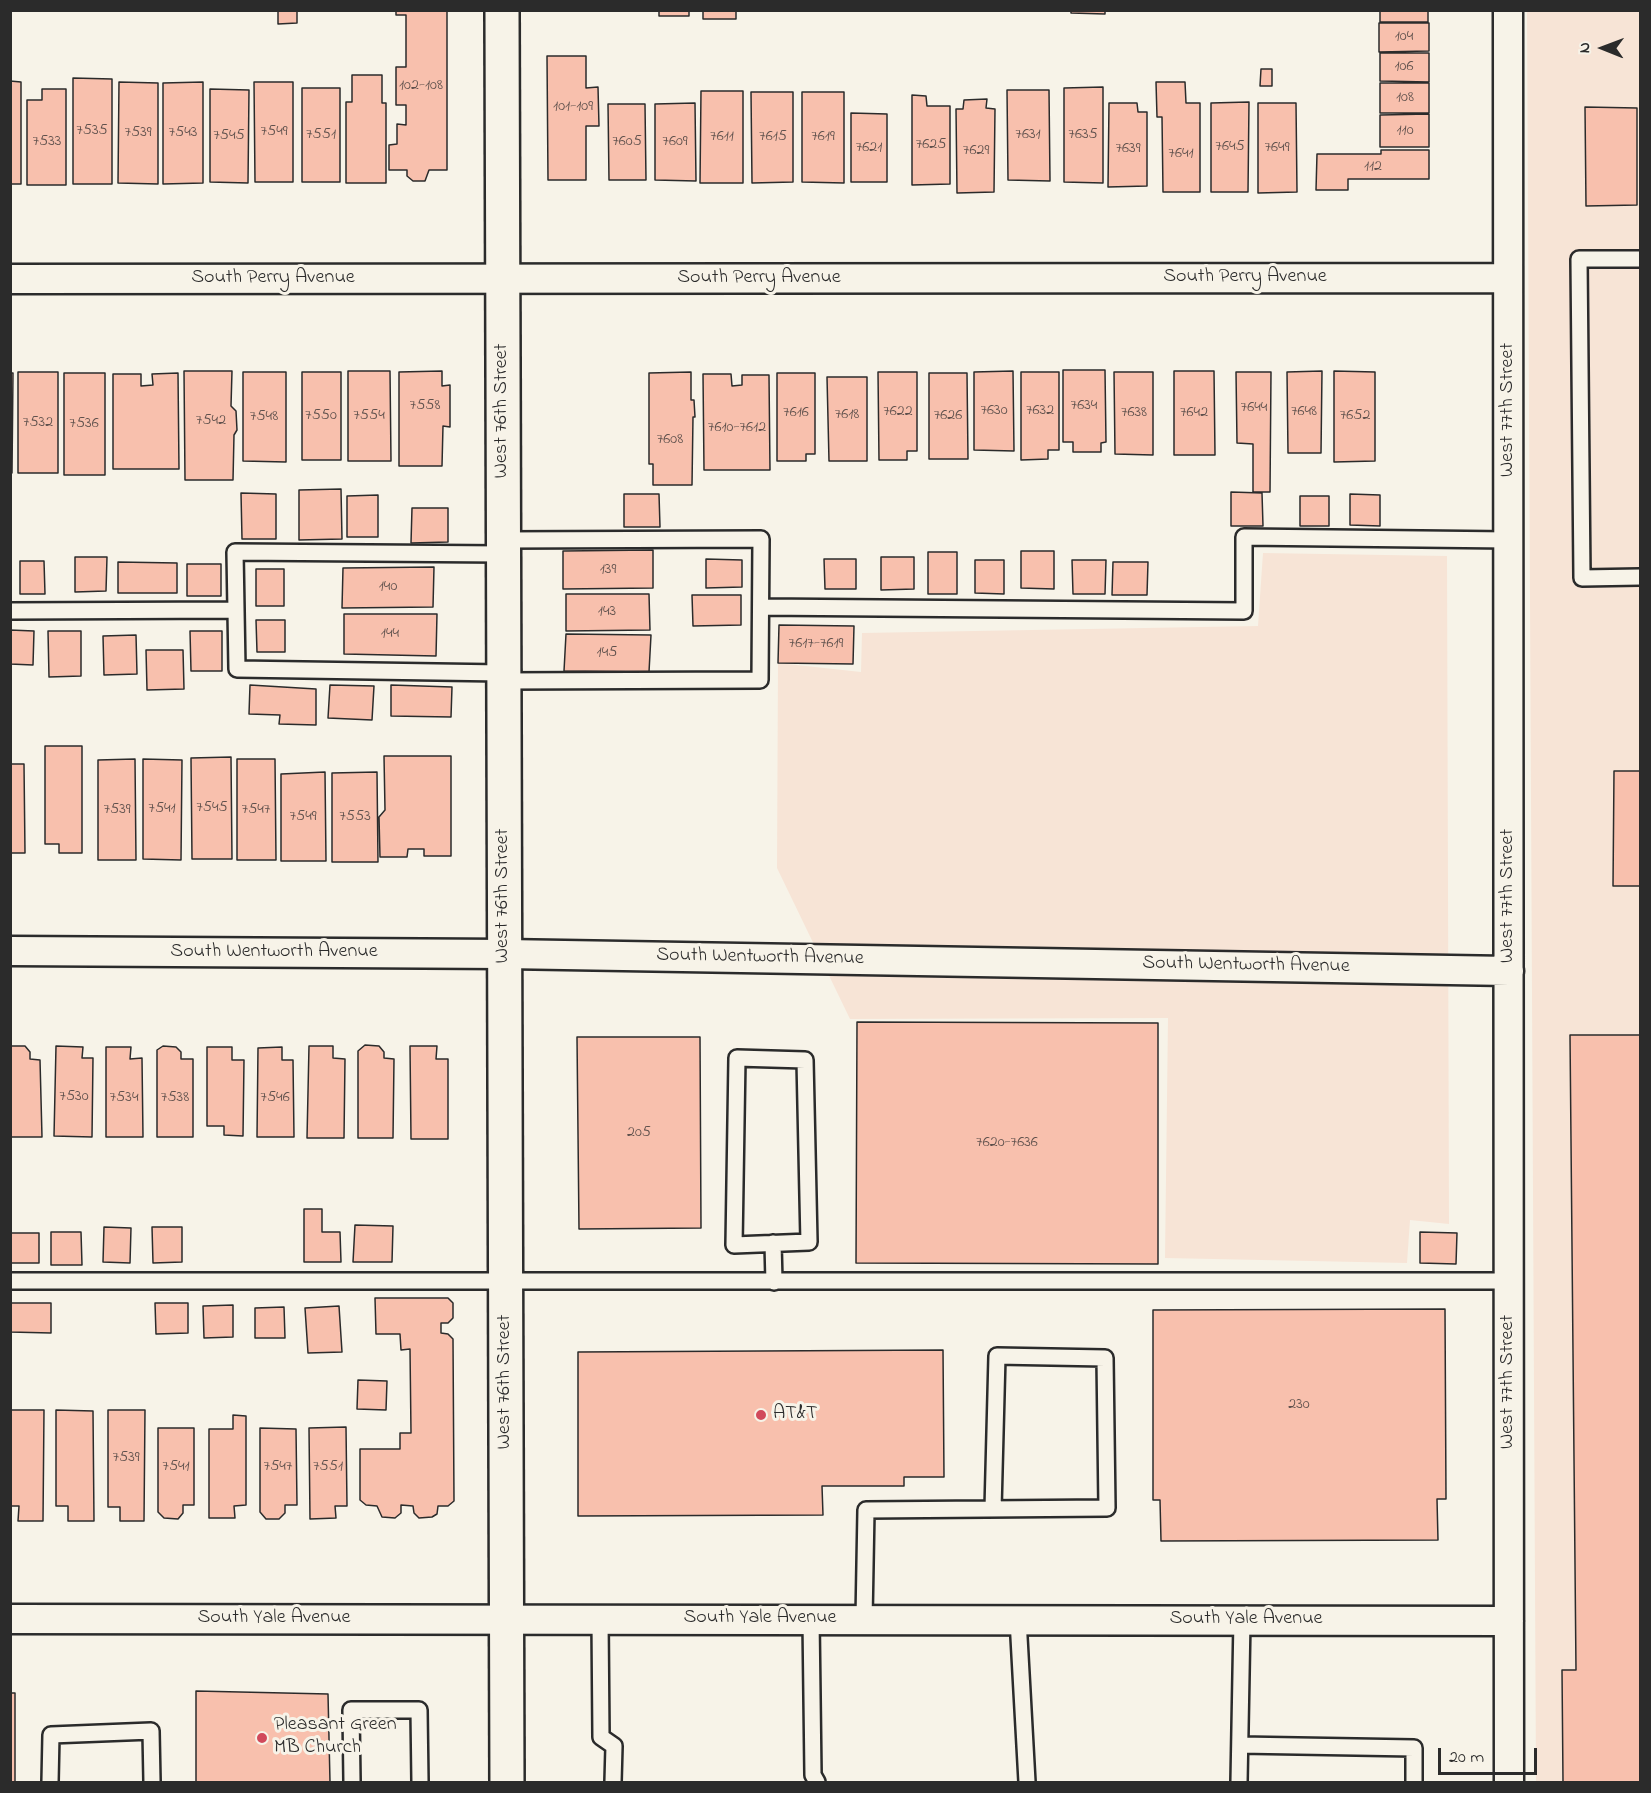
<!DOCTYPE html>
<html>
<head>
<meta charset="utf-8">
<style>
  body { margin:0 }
  #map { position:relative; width:1651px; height:1793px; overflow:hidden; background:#f7f3e8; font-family:"Indie Flower",sans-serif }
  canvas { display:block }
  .frame { position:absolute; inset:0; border:12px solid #2b2b2b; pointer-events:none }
  .north { position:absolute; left:1573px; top:18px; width:60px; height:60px; -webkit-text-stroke:4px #f7f3e8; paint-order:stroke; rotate:271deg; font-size:16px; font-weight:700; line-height:24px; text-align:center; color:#2b2b2b }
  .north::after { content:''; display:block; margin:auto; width:21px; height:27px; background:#2b2b2b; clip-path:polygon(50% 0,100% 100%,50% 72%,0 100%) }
  .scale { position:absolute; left:1438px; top:1748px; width:99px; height:27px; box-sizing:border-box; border:3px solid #2b2b2b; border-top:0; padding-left:8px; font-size:18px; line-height:21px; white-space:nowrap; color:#2b2b2b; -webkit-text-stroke:4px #f7f3e8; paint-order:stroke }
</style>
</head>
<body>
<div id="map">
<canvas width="1651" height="1793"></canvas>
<div class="frame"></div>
<div class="north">N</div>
<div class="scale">20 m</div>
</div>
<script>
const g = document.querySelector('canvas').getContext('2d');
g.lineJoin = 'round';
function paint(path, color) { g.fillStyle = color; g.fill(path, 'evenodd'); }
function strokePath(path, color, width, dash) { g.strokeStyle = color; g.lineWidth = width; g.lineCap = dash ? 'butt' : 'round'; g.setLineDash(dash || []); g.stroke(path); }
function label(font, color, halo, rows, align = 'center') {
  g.font = font + ' "Indie Flower",sans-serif'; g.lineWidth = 6; g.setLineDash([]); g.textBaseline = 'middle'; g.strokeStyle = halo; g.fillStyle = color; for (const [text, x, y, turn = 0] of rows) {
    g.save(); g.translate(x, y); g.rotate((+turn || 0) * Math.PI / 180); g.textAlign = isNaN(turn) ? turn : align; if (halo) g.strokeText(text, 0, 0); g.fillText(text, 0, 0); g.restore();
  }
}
paint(new Path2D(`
  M1527,11h113v1771h-104z
  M1263,553l184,3 2,668 -39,-4 -3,43 -242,-5 3,-240 -318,1 -73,-151 1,-205 83,9 1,-39 396,-7z`), '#f7e4d6');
const building = new Path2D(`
  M278,10h19v13l-19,1z
  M396,10h51v160h-18l-4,11h-12l-6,-5v-6h-18v-25l8,-1v-20l9,1v-20h-10v-38h10v-52h-10z
  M659,10h30v6h-30z
  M703,10h33v9h-33z
  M1071,10h34v4l-34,-1z
  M1380,10h48v12h-48z
  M1379,23h50v28l-50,1z
  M1380,53h49v29l-49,-1z
  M547,56h39v32l12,-1 1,39h-13v54h-38z
  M1261,69h11v17h-12z
  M352,75h30v28h4v80h-40v-81h6z
  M73,78l39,1v105h-39z
  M10,81l11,1v102h-11z
  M119,82l39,1v101l-40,-1z
  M203,82v101l-40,1v-101z
  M254,82h39v100h-38z
  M1156,82h29l1,21h14v89h-37l-1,-75h-5z
  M1380,83h49v30h-49z
  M1103,87v96l-39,-1v-94z
  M302,88h38v94h-38z
  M42,89h24v96h-39v-85h15z
  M210,89l39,1 -1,93 -38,-1z
  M1007,90h42l1,91 -42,-1z
  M701,91h42v92h-43z
  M751,92h42v90l-41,1z
  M802,92h42v91l-42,-1z
  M912,95l14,1 1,10h23v78l-38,1z
  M987,99l-1,9 9,1 -1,83 -37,1 -1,-84h7l1,-9z
  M1249,102l-1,90h-37v-89z
  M695,103l1,78 -41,-1v-76z
  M1109,103h28l1,9h9v74l-39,1z
  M1258,103h38l1,89 -39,1z
  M608,104h37l1,76h-37z
  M1585,107l52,1v97l-51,1z
  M851,113l36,1v68h-36z
  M1429,114v33h-49v-32z
  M1381,150h48v29h-81v11h-32l1,-36h64z
  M1063,370h42l1,72 -5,1v9h-28v-10h-10z
  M184,371h48l-1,35 5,5 1,19 -3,5 -1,45h-48z
  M348,371h42l1,90h-43z
  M442,371v15l8,-1v42l-7,-1 -1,40h-43v-94z
  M1013,371l1,80 -40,-1v-78z
  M1174,371h40l1,84h-41z
  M1322,371l-1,82h-33l-1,-81z
  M1334,371l41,1v89l-41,1z
  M18,372h40v101h-40z
  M243,372h43v90l-43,-1z
  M302,372h39v88h-39z
  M691,372v28h3l1,17h-2l-1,68h-39v-21h-4v-91z
  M878,372h39v79h-10v9h-28z
  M1021,372h38v78h-11v9l-27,1z
  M1114,372h39v83l-38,-1z
  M1236,372h35l-1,120h-17v-48l-16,-1z
  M10,373h3l-1,100h-2z
  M64,373h41v102h-41z
  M178,373l1,96h-66v-95h28v12l12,-1 -1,-11z
  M777,373h38v81h-9v7h-29z
  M929,373h38l1,86h-39z
  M703,374h28l1,12 10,-1v-10h27l1,95h-66z
  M827,377h40v84h-38z
  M341,489l1,50 -43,1v-50z
  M1231,492l31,1 1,33h-32z
  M241,493l35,1v45h-34z
  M624,494h35l1,33h-36z
  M1350,494l30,1v31l-30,-1z
  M378,495v42h-31v-41z
  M1300,496h29v30h-29z
  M412,508h36v34l-37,1z
  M653,550v38l-90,1v-38z
  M1021,551h33v38l-33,-1z
  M928,552h29v42h-29z
  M75,557h32l-1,34 -31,1z
  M881,557h33v32l-33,1z
  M706,559l36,1v27l-36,1z
  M824,559h32v30h-31z
  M975,560h29v34l-29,-1z
  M1072,560h34l-1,34h-32z
  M20,561h24l1,33h-25z
  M118,562l59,1v30h-59z
  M1113,562h35l-1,33h-35z
  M187,564h34v32h-34z
  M434,567l-1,40 -91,1 1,-40z
  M256,569h28v37h-28z
  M566,594h83l1,36 -84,1z
  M692,595h49v30l-48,1z
  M344,614h93l-1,42 -92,-2z
  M256,620h29v32h-28z
  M779,625l75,1 -1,38 -75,-1z
  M10,630l24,1 -1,34 -23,-1z
  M48,631h33v45l-32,1z
  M190,631h32v40h-31z
  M566,634l85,1 -2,37 -85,-1z
  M136,635l1,39 -33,1 -1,-39z
  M146,650h37l1,39 -37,1z
  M250,685l66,4v36l-37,-1 1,-9 -31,-1z
  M330,685l44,1 -2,34 -44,-2z
  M391,685l61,2 -1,30 -60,-1z
  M45,746h37v107h-23v-9h-14z
  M384,756h67v100h-27v-7h-16l-1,8h-27l-1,-40 6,-7z
  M231,757l1,102h-40l-1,-101z
  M135,759l1,101h-38v-100z
  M143,759l39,1 -1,100 -38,-1z
  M237,759h38l1,101h-39z
  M10,764h14l1,89h-15z
  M1614,771h26v115h-27z
  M325,772l1,89h-45v-87z
  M377,772l1,90h-46v-89z
  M857,1022l301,1v241l-302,-1z
  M1570,1035h70v747h-77l-1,-112h14z
  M577,1037h123l1,191 -122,1z
  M365,1045l14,1 5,6v6l10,1 -1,79h-35v-87z
  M11,1046h14l5,6v7l10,1 2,77h-32z
  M56,1046l27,1 -1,11h11l-1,79 -38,-1z
  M163,1046l13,1 5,5v7h12v78h-36v-87z
  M309,1046h24v12l12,1 -1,79h-37z
  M410,1046h27l-1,13h12v80h-37z
  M106,1047h25l-1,12 12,-1 1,79h-37z
  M207,1047h25v13h12l-1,76 -19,-1v-9h-17z
  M282,1047v13h11l1,77h-37l1,-89z
  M304,1209h18v23h18l1,30h-37z
  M355,1225l38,1 -1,36h-39z
  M104,1227l27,1 -1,35 -27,-1z
  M152,1227h30v35l-29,1z
  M51,1232h30l1,33h-31z
  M1420,1232l37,1 -1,31 -36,-1z
  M10,1233h29v30h-29z
  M375,1298h73l5,5v15l-5,5h-7v10l7,1 5,5 1,162 -6,5h-10l-1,8 -5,3 -13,1 -5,-5 -1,-7 -12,-1v8l-6,5 -13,-1 -5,-11 -11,-1 -6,-5v-51h40v-16h11l-1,-84 -9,1 -1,-16h-24z
  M10,1303h41v30l-41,-1z
  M155,1303h33v30l-32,1z
  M233,1305v32l-29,1 -1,-32z
  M339,1306l3,46 -34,1 -3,-45z
  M284,1307l1,31h-30v-30z
  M1445,1309l1,190h-9l1,41 -277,1 -1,-41h-7v-190z
  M943,1350l1,127h-40v9h-82l1,29 -245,1v-164z
  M358,1380l29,1 -1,29 -29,-1z
  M10,1410h34l-1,111h-25l1,-15h-9z
  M56,1410l37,1 1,110h-26v-15h-12z
  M108,1410h37l-1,111h-24v-14h-12z
  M233,1415l13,1v89l-12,1 1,12h-26v-89h24z
  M346,1427l1,79h-12l1,12 -26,1 -1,-91z
  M158,1428h36v77h-11v8l-5,6 -14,-1 -6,-6z
  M260,1428l36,1 1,76h-12v8l-6,6h-13l-6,-7z
  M196,1691l132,3 2,88h-134z
  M10,1693h5v89h-5z`);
paint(building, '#f8c0ad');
strokePath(building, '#2b2b2b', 1.5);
const service = new Path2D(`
  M1640,259h-61l3,319 58,-1
  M503,540l258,-1 -1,141 -256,1
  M503,554l-268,-2 2,117 266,4
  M761,607l483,4v-74l265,3
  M10,611l226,-1
  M737,1058l68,2 4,182 -75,3z
  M773,1243l1,39
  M10,1281h1499
  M600,1619l1,118 13,9 -1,36
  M811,1619l2,156 4,7
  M864,1619l2,-109 241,-2 -2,-150 -108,-2 -4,153
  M1018,1619l9,163
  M1240,1745l174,3v34
  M50,1782l1,-47 100,-4 1,51
  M352,1782l-1,-72h68l1,72
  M1239,1782l3,-162`);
const minor = new Path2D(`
  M1508,10l1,1772
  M10,279l1498,-1
  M10,951l495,3 1004,17
  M10,1619l1499,2`);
const tertiary = new Path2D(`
  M502,10l5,1772`);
strokePath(service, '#2b2b2b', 20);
strokePath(minor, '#2b2b2b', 33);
strokePath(tertiary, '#2b2b2b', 38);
strokePath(service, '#f7f3e8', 15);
strokePath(minor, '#f7f3e8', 28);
strokePath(tertiary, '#f7f3e8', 33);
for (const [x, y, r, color] of [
  [761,1415,6,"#d1495b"],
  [262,1738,6,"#d1495b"]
]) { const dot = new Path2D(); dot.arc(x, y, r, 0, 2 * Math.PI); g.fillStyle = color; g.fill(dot); strokePath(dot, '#f7f3e8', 2); }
label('16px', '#5e504c', null, [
  ["104",1404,37],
  ["106",1404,67],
  ["102-108",421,86],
  ["108",1405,98],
  ["101-109",573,107],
  ["7535",92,131],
  ["110",1405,131],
  ["7549",274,132],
  ["7539",138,133],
  ["7543",183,133],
  ["7551",321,135],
  ["7631",1028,135],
  ["7635",1083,135],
  ["7545",229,136],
  ["7611",722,137],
  ["7615",773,137],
  ["7619",823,137],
  ["7533",47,142],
  ["7605",627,142],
  ["7609",675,142],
  ["7625",931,145],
  ["7645",1230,147],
  ["7621",869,148],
  ["7649",1277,148],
  ["7639",1128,149],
  ["7629",976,151],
  ["7641",1181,154],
  ["112",1373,167],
  ["7558",425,406],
  ["7634",1084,406],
  ["7644",1254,408],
  ["7630",994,411],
  ["7632",1040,411],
  ["7622",898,412],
  ["7648",1304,412],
  ["7616",796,413],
  ["7638",1134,413],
  ["7642",1194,413],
  ["7618",847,415],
  ["7550",321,416],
  ["7554",369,416],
  ["7626",948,416],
  ["7652",1355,416],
  ["7548",264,417],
  ["7542",211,421],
  ["7532",38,423],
  ["7536",84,424],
  ["7610-7612",737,428],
  ["7608",670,440],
  ["139",608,570],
  ["140",388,587],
  ["143",607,612],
  ["144",390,634],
  ["7617-7619",816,644],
  ["145",607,653],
  ["7545",212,808],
  ["7541",162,809],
  ["7539",117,810],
  ["7547",256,810],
  ["7549",303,817],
  ["7553",355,817],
  ["7530",74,1097],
  ["7534",124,1098],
  ["7538",175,1098],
  ["7546",275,1098],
  ["205",639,1133],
  ["7620-7636",1007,1143],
  ["230",1299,1405],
  ["7539",126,1458],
  ["7541",176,1467],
  ["7547",278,1467],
  ["7551",328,1467]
]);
label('20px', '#2b2b2b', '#f7f3e8', [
  ["South Perry Avenue",1245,278],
  ["South Perry Avenue",273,279],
  ["South Perry Avenue",759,279],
  ["West 77th Street",1509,410,-90],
  ["West 76th Street",503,411,-90],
  ["West 76th Street",504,896,-90],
  ["West 77th Street",1509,896,-90],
  ["South Wentworth Avenue",274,953],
  ["South Wentworth Avenue",760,958,1],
  ["South Wentworth Avenue",1246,966,1],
  ["West 76th Street",506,1382,-90],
  ["West 77th Street",1509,1382,-90],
  ["South Yale Avenue",274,1619],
  ["South Yale Avenue",760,1619],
  ["South Yale Avenue",1246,1620]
]);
label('20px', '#2b2b2b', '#f7f3e8', [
  ["AT&T",773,1415],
  ["Pleasant Green",274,1726],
  ["MB Church",274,1749]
], 'left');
</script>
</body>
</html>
